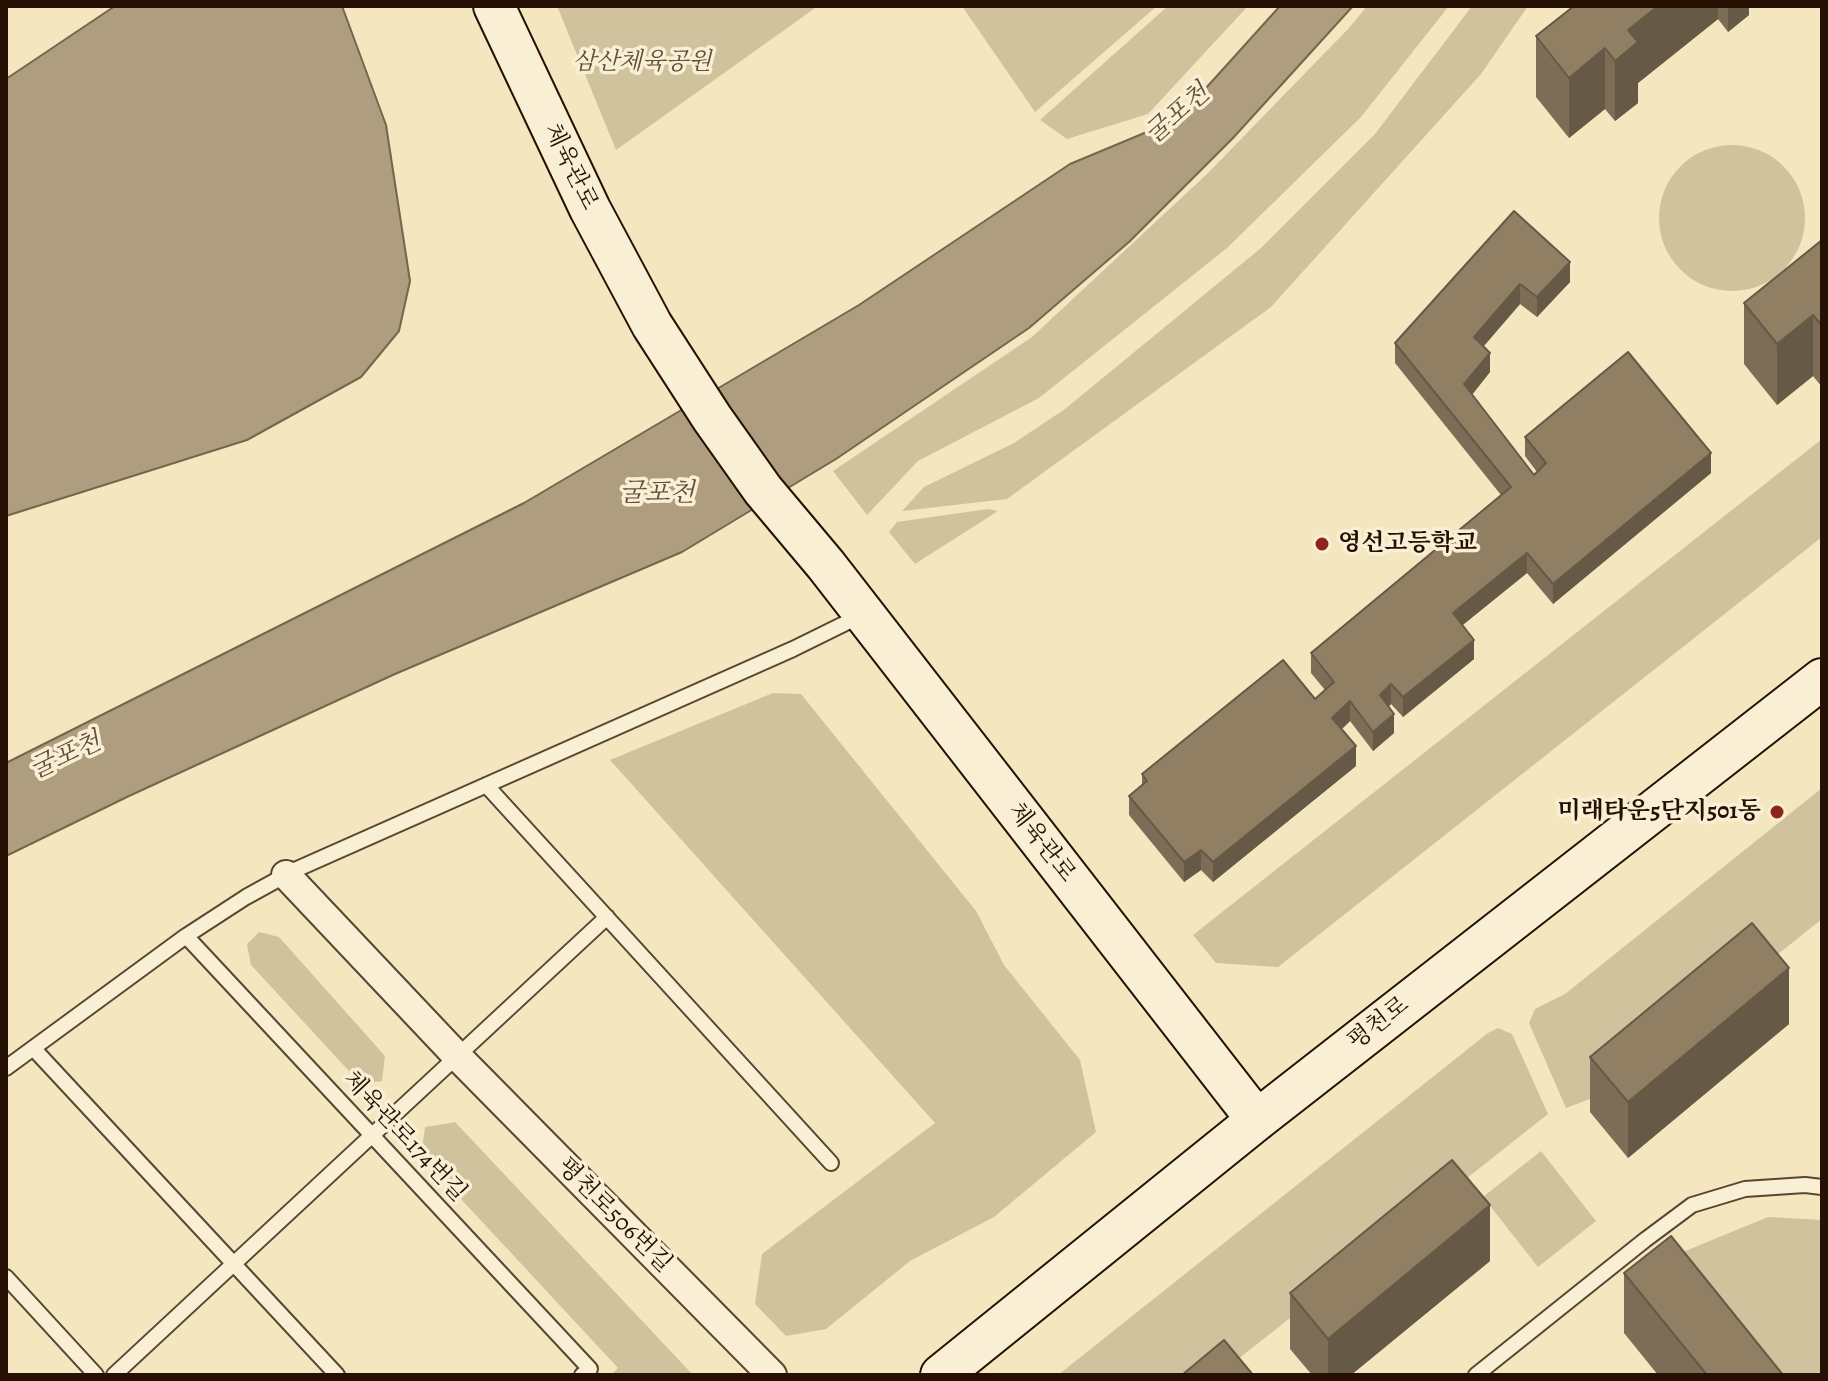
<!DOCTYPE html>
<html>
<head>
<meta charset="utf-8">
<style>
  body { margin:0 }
  #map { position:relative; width:1828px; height:1381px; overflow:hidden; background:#f4e6be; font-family:Alegreya,serif }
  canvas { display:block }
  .frame { position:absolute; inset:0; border:8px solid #251003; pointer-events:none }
</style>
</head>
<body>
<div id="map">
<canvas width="1828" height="1381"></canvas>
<div class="frame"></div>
</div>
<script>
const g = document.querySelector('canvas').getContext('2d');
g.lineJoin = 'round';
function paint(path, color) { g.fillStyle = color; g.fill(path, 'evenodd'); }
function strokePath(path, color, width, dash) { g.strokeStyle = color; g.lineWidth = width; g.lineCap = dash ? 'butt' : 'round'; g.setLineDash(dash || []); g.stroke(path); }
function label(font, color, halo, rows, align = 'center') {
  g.font = font + ' Alegreya,"Noto Serif KR",serif'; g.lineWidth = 7; g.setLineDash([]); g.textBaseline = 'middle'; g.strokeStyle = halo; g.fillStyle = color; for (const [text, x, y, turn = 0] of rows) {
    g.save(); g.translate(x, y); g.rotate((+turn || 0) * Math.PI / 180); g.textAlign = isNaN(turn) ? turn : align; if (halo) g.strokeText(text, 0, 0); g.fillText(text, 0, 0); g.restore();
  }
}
paint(new Path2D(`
  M557,6h261l-202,144z
  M962,6h195l-122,106z
  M1168,6h80l-100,108 -81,25 -27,-19z
  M1367,6h82l-88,111 -134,131 -188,150 -121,63 -51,54 -34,-44 199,-134 175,-163 143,-147z
  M1472,6h56l-47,68 -210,233 -264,192 -105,12 22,-24 90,-44 51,-34 196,-161 114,-114z
  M1659 218a73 73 0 1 1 146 0a73 73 0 1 1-146 0Z
  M1822,439v98l-544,430 -62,-4 -23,-28z
  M988,509l10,2 -83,53 -26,-32 8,-10z
  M773,693l28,1 175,217 28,54 76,95 16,72 -102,85 -84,44 -84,68 -40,7 -31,-32 7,-50 173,-131 -325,-363z
  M1822,788v131l-219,175 -37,14 -37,-85 6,-14 30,-15z
  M259,932l20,5 106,119 -3,25 -21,3 -110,-119 -4,-21z
  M1498,1028l14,6 36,80 -330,261h-160l430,-342z
  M456,1122v1l237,252h-82l7,-7 -197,-212 4,-29z
  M1541,1151l55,70 -58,46 -55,-70z
  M1768,1217l54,3v155h-44l-100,-121z`), '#d1c29e');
const water = new Path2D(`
  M115,6h227l44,119 24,156 -11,50 -38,46 -114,63 -241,76v-437z
  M1280,6h73l-120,132 -104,104 -100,86 -193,131 -154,93 -287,122 -266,122 -123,60v-93l518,-260 335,-198 211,-141 108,-45z`);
paint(water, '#ae9d7e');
strokePath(water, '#77654d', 2);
const lane = new Path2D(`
  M486,785l345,378
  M186,936l404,433 -8,6
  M33,1048l304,327
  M6,1068l180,-132 60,-39 49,-27 498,-221 69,-34
  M6,1277l90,98
  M114,1375l493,-458
  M1476,1375l169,-135 47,-35 53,-16 60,-4 17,2`);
const street = new Path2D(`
  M286,875l171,181 315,319`);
const secondary = new Path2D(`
  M494,6l96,203 62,116 60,93 51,72 63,75 431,555
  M941,1375l316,-255 565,-441`);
strokePath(lane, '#594632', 18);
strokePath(street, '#594632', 32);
strokePath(secondary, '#251003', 44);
strokePath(lane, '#f8efd5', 14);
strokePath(street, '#f8efd5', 28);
strokePath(secondary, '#f8efd5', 40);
paint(new Path2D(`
  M1574,6h175v9l-21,17 -10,-13 -80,64v20l-23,18 -10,-12 -36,29 -33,-41v-61z
  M1514,211l56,71 -33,35 -17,-13 -36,42 6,26 -18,23 62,80 3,-3 -12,-16v-19l186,36 -158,131 -26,-31 -65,52 12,34 -71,58 -12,-13 -2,2 5,27 -21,18 -23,-30 -8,8 14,37 -143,116 -12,-12 -17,12 -55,-67v-19l13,-11v-11l173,-75 10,-9 -14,-17v-20l190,-158 -106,-132v-20z
  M1822,240v147l-9,-11 -36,29 -33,-41v-61z
  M1789,1024l-161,134 -38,-46v-55z
  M1490,1261l-139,114h-39l-22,-26v-56z
  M1624,1273l159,102h-125l-34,-42z`), '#7d6d56');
paint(new Path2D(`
  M1658,6h60v13l-80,64v20l-23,18v-60l13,-31z
  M1728,6h21v9l-21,17z
  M1605,48v61l-36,29v-60z
  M1570,262v20l-33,35v-20z
  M1520,284v20l-46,53v-20z
  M1813,315v61l-36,29v-61z
  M1490,353v19l-26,32v-20z
  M1711,453v20l-158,131v-20z
  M1527,553v20l-74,60v-20z
  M1474,640v19l-71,58v-20z
  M1391,684v20l-11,11v-20z
  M1350,701v20l-18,17v-20z
  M1394,714v19l-21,18v-19z
  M1356,746v20l-143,116v-20z
  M1201,850v20l-17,12v-20z
  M1789,968v56l-161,134v-56z
  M1490,1205v56l-139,114h-23v-36z`), '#665946');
const building = new Path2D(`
  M1574,6h84l-30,24 10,12 -23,19 -10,-13 -36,30 -33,-42z
  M1514,211l56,51 -33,35 -17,-13 -46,53 16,16 -26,31 70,91 12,-12 -21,-26 103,-85 83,101 -158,131 -26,-31 -74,60 21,27 -71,57 -12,-13 -11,11 14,19 -21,18 -23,-31 -18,17 24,28 -143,116 -12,-12 -17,12 -55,-66 18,-15 -5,-7 141,-114 32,39 19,-17 -23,-29 200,-166 -116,-144z
  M1822,240v86l-9,-11 -36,29 -33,-41z
  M1752,923l37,45 -161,134 -38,-45z
  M1452,1160l38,45 -162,134 -38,-46z
  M1671,1236l112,139h-76l-83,-102z
  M1224,1340l29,35h-71z`);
paint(building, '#917f64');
strokePath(building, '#665946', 2);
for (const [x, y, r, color] of [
  [1322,544,8,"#8f2418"],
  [1777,812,8,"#8f2418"]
]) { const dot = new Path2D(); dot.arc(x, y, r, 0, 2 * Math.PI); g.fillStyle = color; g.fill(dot); strokePath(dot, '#f8efd5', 3); }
label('italic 24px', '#614e39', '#f8efd5', [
  ["삼산체육공원",642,63]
]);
label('24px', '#251003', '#f8efd5', [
  ["체육관로",570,167,64],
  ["체육관로",1041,843,52],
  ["평천로",1379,1024,-38],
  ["체육관로174번길",404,1137,47],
  ["평천로506번길",614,1216,45]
]);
label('bold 24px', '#251003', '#f8efd5', [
  ["영선고등학교",1338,544],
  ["미래타운5단지501동",1761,812,"right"]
], 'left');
label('italic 26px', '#634f3a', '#f8efd5', [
  ["굴포천",1178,115,-41],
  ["굴포천",657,495],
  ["굴포천",66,757,-25]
]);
</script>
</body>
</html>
